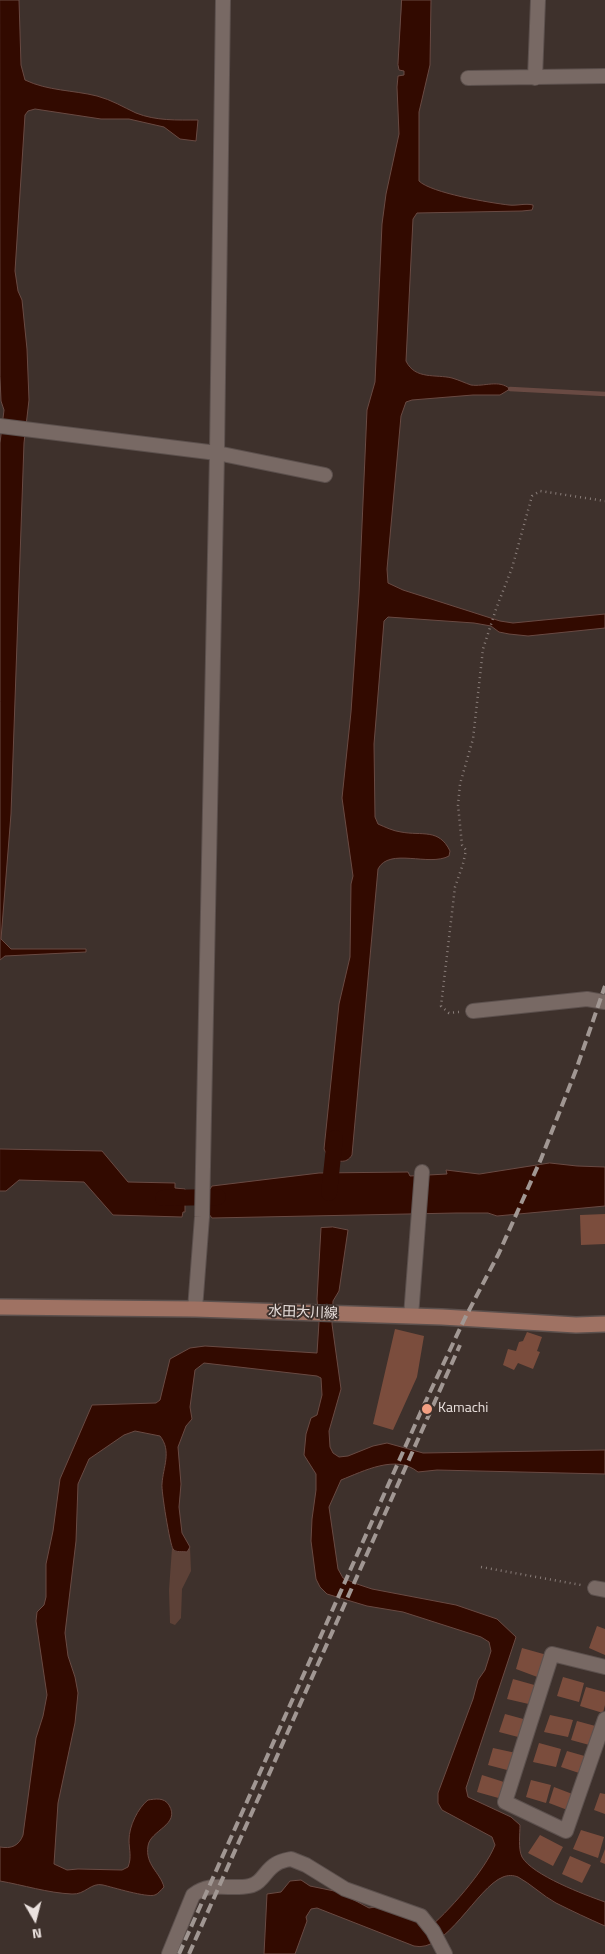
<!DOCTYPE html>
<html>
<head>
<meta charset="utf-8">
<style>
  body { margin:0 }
  #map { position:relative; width:605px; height:1954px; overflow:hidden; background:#3e312c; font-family:"Titillium Web",sans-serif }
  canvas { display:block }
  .north { position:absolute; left:10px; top:1894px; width:50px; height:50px; -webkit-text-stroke:4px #3e312c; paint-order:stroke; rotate:172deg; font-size:14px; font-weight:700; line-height:20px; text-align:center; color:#eae1de }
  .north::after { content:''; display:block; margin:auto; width:18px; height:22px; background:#eae1de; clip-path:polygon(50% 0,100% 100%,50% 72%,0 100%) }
</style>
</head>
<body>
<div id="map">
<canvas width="605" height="1954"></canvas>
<div class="north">N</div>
</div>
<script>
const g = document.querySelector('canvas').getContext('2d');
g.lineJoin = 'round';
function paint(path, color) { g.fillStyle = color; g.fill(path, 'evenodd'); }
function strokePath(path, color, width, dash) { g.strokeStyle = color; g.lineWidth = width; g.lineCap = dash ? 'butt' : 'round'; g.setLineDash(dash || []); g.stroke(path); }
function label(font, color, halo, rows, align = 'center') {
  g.font = font + ' "Titillium Web","Noto Sans JP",sans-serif'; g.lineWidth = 4; g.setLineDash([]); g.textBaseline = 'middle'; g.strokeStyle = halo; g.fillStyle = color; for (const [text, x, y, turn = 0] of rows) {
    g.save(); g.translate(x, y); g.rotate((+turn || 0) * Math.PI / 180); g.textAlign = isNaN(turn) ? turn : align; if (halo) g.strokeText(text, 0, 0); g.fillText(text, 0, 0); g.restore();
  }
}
paint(new Path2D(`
  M190,1547l1,24 -9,18 -1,29 -6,7 -5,-2 -1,-33 3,-42 4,4 12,-1z`), '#5d4137');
const water = new Path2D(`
  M0,0h19l2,65 4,15c23,11 48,10 72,16 15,4 26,11 39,17 20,8 41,7 62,7l-2,21 -16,-2 -16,-12 -35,-8h-28l-66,-10 -7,2 -3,4 -10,156 3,20 4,9 5,49 2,51 -5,43 -13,371 -10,125 10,10h75v3l-81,4 -5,4v-517l4,-33 -3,-9 -1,-24z
  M402,0h29l-1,65 -11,47v69c12,12 72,22 90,24 8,1 16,-2 24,0v2l-1,3 -10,1 -105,2 -4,6 -7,142c9,19 30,13 46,17 7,2 13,5 19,7 13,2 28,-6 39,4l-10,6h-27l-61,5 -6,2 -5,14 -14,153 1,14 15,7 97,31 13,2 92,-9v14l-77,8 -19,-2 -10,-2 -8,-6 -17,-3 -86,-6 -4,4 -10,123 1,73 3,7c7,3 15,7 23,8 21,4 38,-4 49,19l-1,5c-20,11 -60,-9 -71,13l-26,286c-6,10 -15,6 -24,2l-4,-8 15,-145 11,-47 1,-73 2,-8 -11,-78 9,-86 8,-118 8,-184 8,-28 7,-158 4,-30 13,-60 -2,-47 1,-11 6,-1v-4l-5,-1 -1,-5z
  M0,1149l102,2 26,31 47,1v5l10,1v23h-2l-1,5 -69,-2 -29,-33 -65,-2 -13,11h-6z
  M550,1163l27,3 28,1v39l-108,10 -9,-3h-32l-244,5 -4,-5 -3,-22 5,-2 2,-3 107,-13 89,-1 2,4 37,-2 -1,-4 33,4z
  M333,1227l15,3 -9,61 -6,10 -1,23 9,65 -12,42 1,16 3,6 6,4 9,-1 25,-10 14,-3 36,10 182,-3v24l-168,-4 -19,2c-22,-18 -54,-1 -77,8l-12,27 9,62 5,9 14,6 15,5 84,16 41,14 19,18 -50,151 2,9 43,20 9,8c0,9 -2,24 2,32 10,18 63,38 83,45v24c-16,-7 -33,-15 -49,-23 -13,-7 -25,-19 -38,-26 -5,-2 -10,-2 -15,0 -26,10 -57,77 -89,69l-97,-38 -6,1 -5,8 1,4 -12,33h-31l3,-60 14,-2 9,-11 11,-1 9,6 29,6 30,16 12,-2 32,13 10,6 3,5c21,-16 60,-61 69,-85l-3,-8 -50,-27 -4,-7v-10l35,-94 5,-19 7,-10 6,-19 -2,-9 -8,-5 -78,-25 -36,-6 -40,-12 -7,-7 -4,-8 -5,-38 1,-22 4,-29v-16l-12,-19 2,-21 5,-16 6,-3 5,-20 -1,-17 -4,-2 -113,-13 -9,7 -5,37 2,12 -6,7 -8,21 3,37 -2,23 3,26 8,14 -3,5c-5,-1 -11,1 -14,-3 -3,-4 -12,-59 -11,-65 1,-17 10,-33 -2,-48l-25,-5 -11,4 -35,24 -11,25 -2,57 -11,92 3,23 7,21 3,16 -3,30 -17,80 -4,61 13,6 11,-1 44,1 6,-3c4,-10 1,-17 1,-27 0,-14 9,-32 19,-40 7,-1 16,-3 21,5 12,20 -19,25 -21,41 -3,19 12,26 16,41 -3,3 -6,7 -9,8 -8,3 -43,-8 -52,-10 -12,-3 -18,10 -31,9 -24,-1 -49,-9 -72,-13v-34c11,2 19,-1 23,-12l13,-97 7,-22 4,-21 -11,-74 1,-9 7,-7 2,-8v-33l7,-33 7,-52 32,-74 64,-2 4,-3 10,-41 20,-11 15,-2 112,7 2,-31 -2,-23 4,-71z`);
paint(water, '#320a00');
strokePath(water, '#694a43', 1);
strokePath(new Path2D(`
  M510,389l95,5`), '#694a43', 4.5);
strokePath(new Path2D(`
  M329,1193l6,-55
  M163,1198l55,-1`), '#320a00', 16);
paint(new Path2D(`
  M605,1214v30l-24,1 -1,-30z
  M395,1329l29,7 -7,41 -24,53 -20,-6z
  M527,1332l15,5 -5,14 3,1 -7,17 -15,-6 -4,7 -11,-5 5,-16 8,2 3,-9 4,-1z
  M597,1626l8,3v26l-16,-7z
  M522,1648l25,7 -7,23 -24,-9z
  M563,1677l21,6 -5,19 -22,-6z
  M513,1679l25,7 -5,19 -26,-6z
  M586,1687l19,5v13l-2,8 -23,-7z
  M505,1714l22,6 -5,18 -23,-6z
  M550,1715l23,5 -5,17 -24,-5z
  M577,1721l22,6 -6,19 -22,-6z
  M539,1743l22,6 -5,18 -23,-5z
  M493,1748l23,5 -5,18 -23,-6z
  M567,1751l21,6 -6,17 -21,-7z
  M482,1775l25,8 -5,16 -25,-7z
  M531,1780l20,5 -5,18 -20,-6z
  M554,1787l21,8 -5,16 -21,-8z
  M600,1793l5,1v20l-11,-4z
  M581,1830l23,7 -6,21 -25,-9z
  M540,1835l23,12 -10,19 -25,-13z
  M605,1849v15l-5,-2z
  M570,1856l21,9 -9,18 -20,-9z`), '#7b4d3d');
const street = new Path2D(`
  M468,78l137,-2
  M535,78l3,-78
  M0,426l217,27 108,22
  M473,1011l114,-12 18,3
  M195,1309l7,-92 15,-764 6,-453
  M411,1316l11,-144
  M595,1588l10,2
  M605,1667l-53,-13 -47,148 61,29 39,-112
  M169,1954l24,-59c18,-14 36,-5 56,-9 14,-3 16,-16 27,-22 4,-3 10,-4 15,-5l15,6 39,24 76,27 12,15 12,23`);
const secondary = new Path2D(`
  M0,1307l195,2 247,8 134,8 29,-1`);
strokePath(street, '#5c504d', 16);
strokePath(secondary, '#5c504d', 18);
strokePath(new Path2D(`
  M459,1012l-10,1 -8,-7 14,-119 8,-23 3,-14 -4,-5 -4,-40 2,-21 13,-45 10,-90 13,-40 16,-41 20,-72 8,-5 65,10
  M481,1567l100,18`), '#897d79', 2.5, [1, 4]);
strokePath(street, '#786964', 14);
strokePath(secondary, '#9f7263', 15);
strokePath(new Path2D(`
  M179,1954l244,-547 42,-89 34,-65 42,-94 35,-89 29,-84
  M189,1954l271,-609`), '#a19793', 4, [10, 5]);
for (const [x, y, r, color] of [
  [427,1409,6,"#f39f82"]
]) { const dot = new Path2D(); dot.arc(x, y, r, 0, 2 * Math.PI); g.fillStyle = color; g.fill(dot); strokePath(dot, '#3e312c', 2); }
label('14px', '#eae1de', '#3e312c', [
  ["水田大川線",303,1313,2]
]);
label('14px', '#eae1de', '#3e312c', [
  ["Kamachi",438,1409]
], 'left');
</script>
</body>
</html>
